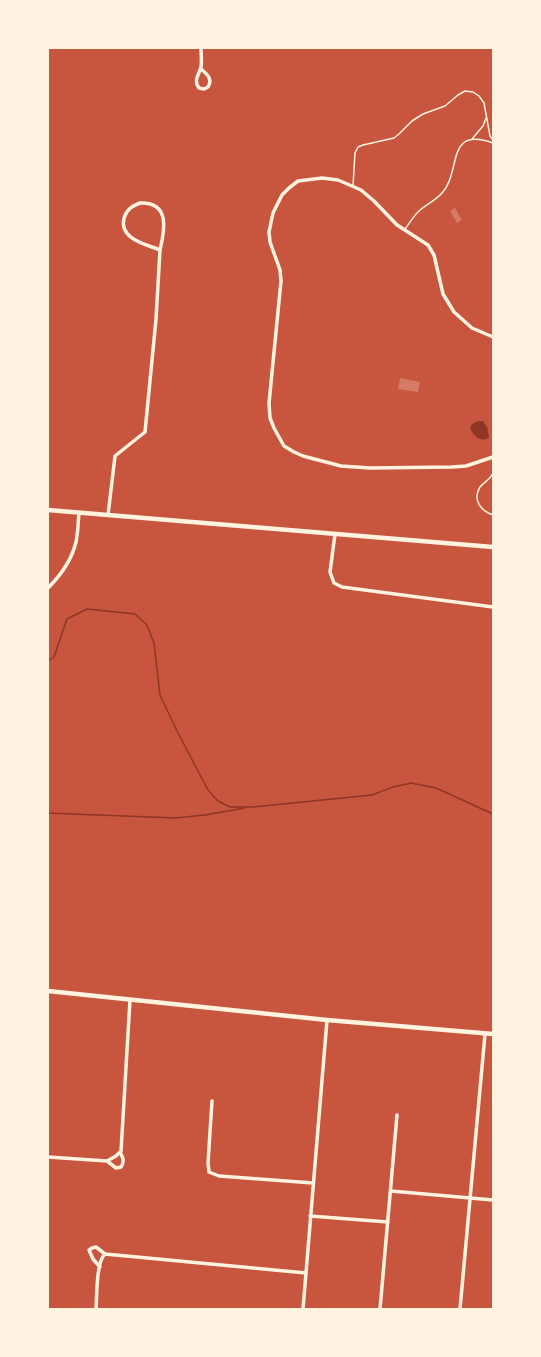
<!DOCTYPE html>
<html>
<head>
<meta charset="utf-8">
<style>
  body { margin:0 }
  #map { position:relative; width:541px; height:1357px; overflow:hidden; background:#c8553d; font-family:Mulish,sans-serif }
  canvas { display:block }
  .frame { position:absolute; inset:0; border:49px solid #fff3e0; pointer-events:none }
</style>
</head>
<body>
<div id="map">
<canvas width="541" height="1357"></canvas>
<div class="frame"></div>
</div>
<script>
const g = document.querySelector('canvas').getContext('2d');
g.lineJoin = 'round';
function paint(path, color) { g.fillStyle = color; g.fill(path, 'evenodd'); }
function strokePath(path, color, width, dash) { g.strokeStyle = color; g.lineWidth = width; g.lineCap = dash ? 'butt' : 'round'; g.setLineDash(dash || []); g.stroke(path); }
paint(new Path2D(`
  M478,421h5l4,6 2,10 -2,2c-9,2 -13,-3 -17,-11l2,-4z`), '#8f3625');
strokePath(new Path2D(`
  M48,661l6,-4 13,-38 20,-10 48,5 12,11 7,18 6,52 17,36 31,59 10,11 12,6h23l119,-12 21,-8 18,-4 25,5 57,26
  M48,813l127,5 30,-3 40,-7`), '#8f3625', 1.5);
paint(new Path2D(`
  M455,208l7,12 -5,3 -7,-12z
  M400,378l20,4 -2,10 -20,-3z`), '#d67c66');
strokePath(new Path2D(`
  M472,139l11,-13 3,-8
  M353,186l2,-33 3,-6 5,-2 31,-7 5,-4 13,-13 11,-7 22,-8 13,-11 7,-4 8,1 6,4 5,7 6,33 3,4
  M405,229c4,-5 8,-12 13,-17 7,-7 17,-11 24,-19 20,-22 3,-67 51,-50
  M493,473c-3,7 -9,9 -13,14 -8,13 1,24 13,28`), '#fff3e0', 1.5);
strokePath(new Path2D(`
  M201,69c6,5 12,10 7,18l-4,2 -5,-1c-6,-8 0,-13 2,-21 1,-6 0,-13 0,-19
  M140,203c30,-1 25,26 20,47 -15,-6 -41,-11 -36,-32 3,-9 8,-12 16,-15z
  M493,337l-21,-9 -18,-16 -11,-18 -9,-39 -6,-10 -31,-20 -23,-24 -13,-11 -23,-10 -16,-2 -24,3 -9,7 -7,7 -9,18 -4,19 1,10 10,28 1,11 -12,122 1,15 4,10 10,18 10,6 9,4 38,10 29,2 82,-1 14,-1 27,-9
  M108,515l7,-59 30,-24 11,-113 4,-69
  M335,534l-5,38 4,11 8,4 151,20
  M48,588c12,-12 24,-29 28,-46 2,-9 2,-19 3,-29
  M212,1101l-4,62 1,9 10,4 94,7
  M48,1157l59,4 9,-5 5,-5 9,-151
  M107,1161l9,7 5,-1c4,-6 2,-9 -1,-15
  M391,1191l102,9
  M310,1216l78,6
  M100,1267l-7,-8 -4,-9 3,-2 4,-1 9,7
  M96,1309c1,-13 0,-47 9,-55l201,19
  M303,1309l24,-289
  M380,1309l17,-194
  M460,1309l25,-275`), '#fff3e0', 3.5);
strokePath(new Path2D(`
  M48,510l445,37
  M48,991l279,29 166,14`), '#fff3e0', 4.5);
</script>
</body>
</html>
